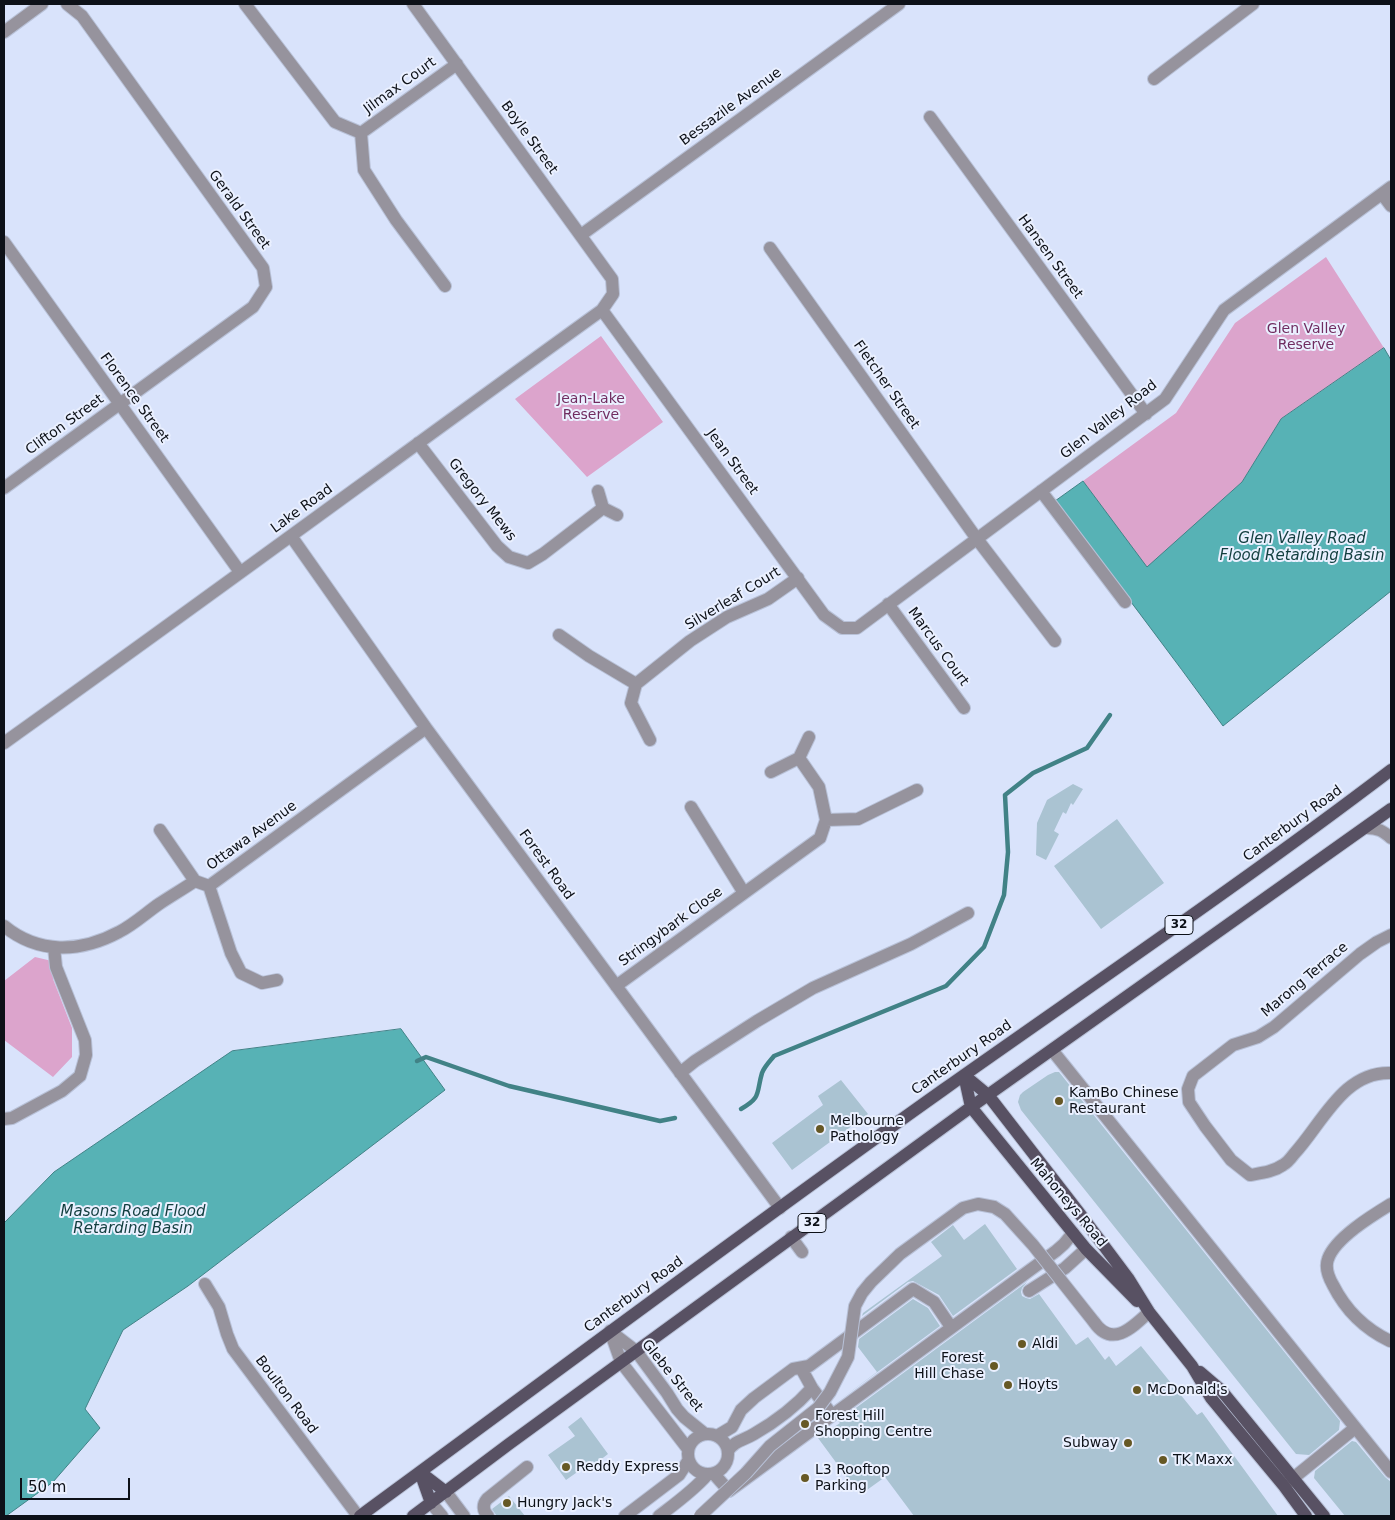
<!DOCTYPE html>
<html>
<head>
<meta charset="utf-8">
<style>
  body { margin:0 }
  #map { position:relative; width:1395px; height:1520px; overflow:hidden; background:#d9e3fb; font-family:"DejaVu Sans",sans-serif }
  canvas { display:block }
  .frame { position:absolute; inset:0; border:5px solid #0d1118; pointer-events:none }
  .scale { position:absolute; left:20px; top:1478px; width:110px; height:22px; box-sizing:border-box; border:2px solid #0d1118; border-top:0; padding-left:6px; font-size:15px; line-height:18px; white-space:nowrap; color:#0d1118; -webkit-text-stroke:4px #eaf0ff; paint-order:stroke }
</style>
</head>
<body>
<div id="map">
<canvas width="1395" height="1520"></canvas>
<div class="frame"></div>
<div class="scale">50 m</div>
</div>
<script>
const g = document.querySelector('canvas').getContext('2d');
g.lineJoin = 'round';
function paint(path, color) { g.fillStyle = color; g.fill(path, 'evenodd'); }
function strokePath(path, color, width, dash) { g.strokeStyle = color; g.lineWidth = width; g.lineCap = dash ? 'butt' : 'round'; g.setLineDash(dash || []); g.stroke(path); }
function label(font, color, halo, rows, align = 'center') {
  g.font = font + ' "DejaVu Sans",sans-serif'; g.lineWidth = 4; g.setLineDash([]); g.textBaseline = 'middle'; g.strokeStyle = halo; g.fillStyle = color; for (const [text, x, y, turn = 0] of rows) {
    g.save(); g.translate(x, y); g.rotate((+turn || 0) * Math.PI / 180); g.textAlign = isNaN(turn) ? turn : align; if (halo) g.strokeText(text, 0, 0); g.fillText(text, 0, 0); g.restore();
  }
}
paint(new Path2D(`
  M1326,257l58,91 -103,71 -39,63 -95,86 -64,-87 93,-68 59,-90z
  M601,336l62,86 -76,55 -72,-78z
  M35,957l17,4 1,18 19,49v29l-19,20 -49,-37v-59z`), '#dca4cc');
const water = new Path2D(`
  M1384,348l7,12v231l-168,135c-55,-76 -112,-150 -168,-225l28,-20 64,86 95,-85 39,-63z
  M401,1029l44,61 -257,196 -65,44 -38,79 15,19 -47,54 -47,34h-2v-293l50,-51 178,-121z`);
paint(water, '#57b2b5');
strokePath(water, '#418286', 1);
strokePath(new Path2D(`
  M417,1061l9,-4 83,29 151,35 15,-3
  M741,1109c21,-12 15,-16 21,-36 2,-6 8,-12 12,-17l172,-70 38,-39 20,-52 4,-43 -3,-57 28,-22 54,-25 23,-33`), '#418286', 4.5);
paint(new Path2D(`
  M1073,784l10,5 -10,16 -2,-2 -5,11 -3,-2 -9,19 5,3 -13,26 -10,-5 1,-32 10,-23z
  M1117,819l47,64 -63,46 -47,-63z
  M1055,1072h4l281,349 -1,9 -30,25 -13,-1 -275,-344 -3,-8 2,-7 3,-3 25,-17z
  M841,1080l27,34 -76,56 -20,-27 51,-38 -5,-9z
  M985,1224l32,45 -64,47 -14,-21 -26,-14 -5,1 -46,34 1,-3 79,-57 -11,-14 22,-17 11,15z
  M1027,1282l-5,6 -1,4 1,4 4,2 4,1 9,-5 37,51 12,-8 17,23 4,-4 7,10 25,-20 56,69 5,-3 76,104h-364l-29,-39 -25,18 -42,-57 22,-15 -2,-2z
  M913,1299l15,9 12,18 -106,78 43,-32 -19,-25 1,-8z
  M581,1417l27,37 -13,10 -2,-3 -27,19 -18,-25 27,-19 -7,-9z
  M1352,1441l4,1 29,35 6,5v34h-46l-31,-38 1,-7z
  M509,1496l16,20 -29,-1 -4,-6z`), '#aac3d2');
const minor = new Path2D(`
  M245,4l90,118 26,11 3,37 32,50 49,66
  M4,32l38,-28
  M1154,79l99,-75
  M930,117l216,297
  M361,133l96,-69
  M1382,194l9,12
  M581,235l318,-231
  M4,242l236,330
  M770,248l207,291 78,102
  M602,310l222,305 18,13h15l308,-229 59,-89 167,-123
  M418,443l79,103 12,11 19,6 15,-9 60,-46
  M4,488l249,-181 13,-20 -3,-19 -181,-252 -15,-12
  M598,491l5,17 14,7
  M1041,491l84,111
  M291,536l135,192 354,480
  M888,604l76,104
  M559,635l30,21 47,28 -5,19 19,37
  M636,684l54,-43 37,-24 41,-18 30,-21
  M4,743c201,-143 398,-289 598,-433l11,-16 -1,-15 -199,-275
  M771,772l28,-14 10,-21
  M691,807l53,86
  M826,820l32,-1 59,-29
  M1367,828c11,0 16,3 24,10
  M160,830l35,51
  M209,886l22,67 10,20 21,10 15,-3
  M4,926c34,28 76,27 115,6 14,-7 27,-19 40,-28 12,-8 24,-15 36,-23l14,5 217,-158
  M1391,935l-14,7 -17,12 -86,73 -16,10 -25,8 -40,31 -5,13 1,13 16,24 26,34 19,15c12,-2 23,-3 33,-10 4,-2 8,-7 11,-11 28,-30 49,-83 97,-81
  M616,986l204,-148 6,-18 -7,-33 -20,-29
  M1052,1050l339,422
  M680,1073l15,-12 62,-40 56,-33 98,-44 57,-31
  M4,1119l8,-1 50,-27 18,-15 6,-21 -1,-15 -29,-73 -2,-20
  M1391,1204c-18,11 -56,34 -63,55 -3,8 1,19 5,26 12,24 32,44 57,56l1,-1
  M791,1237l11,15
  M205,1284l14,23 8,27 6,15 125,167
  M1029,1291l36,-23 21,-19
  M1094,1322c18,26 38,6 55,-10
  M610,1331l11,31 67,87
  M610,1331l26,20 31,42 10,16 7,8 21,17
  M801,1368l11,20 20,27
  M688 1454a20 20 0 1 1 40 0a20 20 0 1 1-40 0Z
  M717,1436l15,-9 9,-17 13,-12 39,-29 16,-3 104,-77 21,13 17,25
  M728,1451c6,-10 16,-11 26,-17 21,-12 42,-28 58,-46
  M714,1474l15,17 327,-240 8,-7 9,-11
  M1286,1484l69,-56
  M446,1492l18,24
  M431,1503l11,13
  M488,1516c-5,-5 -6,-11 -1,-17l40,-32
  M625,1516l54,-41 9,-14
  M659,1516c17,-13 34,-25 48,-41`);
const major = new Path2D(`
  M964,1075l24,20 92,119 48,64 21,34 43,54 19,32 73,88 22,30
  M964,1075l7,32 115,142 51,52
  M1200,1372l21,18 103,126
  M420,1472l26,20
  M420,1472l11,31
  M360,1516c194,-142 387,-287 583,-426 150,-106 302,-209 448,-320
  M413,1516l96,-72 462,-337 420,-298`);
strokePath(minor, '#b8c1d7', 14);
strokePath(major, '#b8c1d7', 14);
strokePath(minor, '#96939d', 12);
strokePath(major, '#585163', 12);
const minorBridge = new Path2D(`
  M700,1516l46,-43 24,-27 48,-38 12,-16 18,-35 7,-51 7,-13 9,-11 29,-28 63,-46 15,-4 16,3 11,7 28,31 61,77`);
strokePath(minorBridge, '#b8c1d7', 14, []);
strokePath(minorBridge, '#96939d', 12);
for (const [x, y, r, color] of [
  [1059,1101,5,"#665825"],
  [820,1129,5,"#665825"],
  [1022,1344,5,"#665825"],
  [994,1366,5,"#665825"],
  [1008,1385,5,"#665825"],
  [1137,1390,5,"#665825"],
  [805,1424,5,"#665825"],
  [1128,1443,5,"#665825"],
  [1163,1460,5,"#665825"],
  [566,1467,5,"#665825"],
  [805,1478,5,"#665825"],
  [507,1503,5,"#665825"]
]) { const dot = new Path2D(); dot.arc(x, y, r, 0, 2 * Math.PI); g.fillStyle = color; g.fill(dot); strokePath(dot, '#eaf0ff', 2); }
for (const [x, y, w] of [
  [1179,925,28],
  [812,1223,28]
]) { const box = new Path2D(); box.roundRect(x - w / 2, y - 9.5, w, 19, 4); g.fillStyle = '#eaf0ff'; g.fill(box); strokePath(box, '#0d1118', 1); }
label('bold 12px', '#0d1118', null, [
  ["32",1179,925],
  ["32",812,1223]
]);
label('14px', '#0d1118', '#eaf0ff', [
  ["Jilmax Court",400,86,-36],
  ["Bessazile Avenue",731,107,-36],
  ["Boyle Street",529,138,54],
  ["Gerald Street",239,210,54],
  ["Hansen Street",1050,257,54],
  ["Fletcher Street",886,385,55],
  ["Florence Street",134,398,54],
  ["Glen Valley Road",1109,420,-38],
  ["Clifton Street",65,425,-36],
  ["Jean Street",732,462,54],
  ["Gregory Mews",482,500,52],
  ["Lake Road",302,509,-36],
  ["Silverleaf Court",733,599,-31],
  ["Marcus Court",938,647,54],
  ["Canterbury Road",1293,824,-36],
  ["Ottawa Avenue",252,836,-36],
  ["Forest Road",546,865,54],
  ["Stringybark Close",671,927,-36],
  ["Marong Terrace",1305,980,-40],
  ["Canterbury Road",962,1058,-35],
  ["Mahoneys Road",1068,1203,50],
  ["Canterbury Road",634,1295,-36],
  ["Glebe Street",672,1376,51],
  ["Boulton Road",286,1395,53]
]);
label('14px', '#702c60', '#eaf0ff', [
  ["Glen Valley",1306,329],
  ["Reserve",1306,345],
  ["Jean-Lake",591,399],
  ["Reserve",591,415]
]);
label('14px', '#0d1118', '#eaf0ff', [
  ["KamBo Chinese",1069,1093],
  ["Restaurant",1069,1109],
  ["Melbourne",830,1121],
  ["Pathology",830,1137],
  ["Aldi",1032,1344],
  ["Forest",984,1358,"right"],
  ["Hill Chase",984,1374,"right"],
  ["Hoyts",1018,1385],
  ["McDonald's",1147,1390],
  ["Forest Hill",815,1416],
  ["Shopping Centre",815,1432],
  ["Subway",1118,1443,"right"],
  ["TK Maxx",1173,1460],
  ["Reddy Express",576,1467],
  ["L3 Rooftop",815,1470],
  ["Parking",815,1486],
  ["Hungry Jack's",517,1503]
], 'left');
label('italic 15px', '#123e3f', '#eaf0ff', [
  ["Glen Valley Road",1302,539],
  ["Flood Retarding Basin",1302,556],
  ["Masons Road Flood",133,1212],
  ["Retarding Basin",133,1229]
]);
</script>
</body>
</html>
